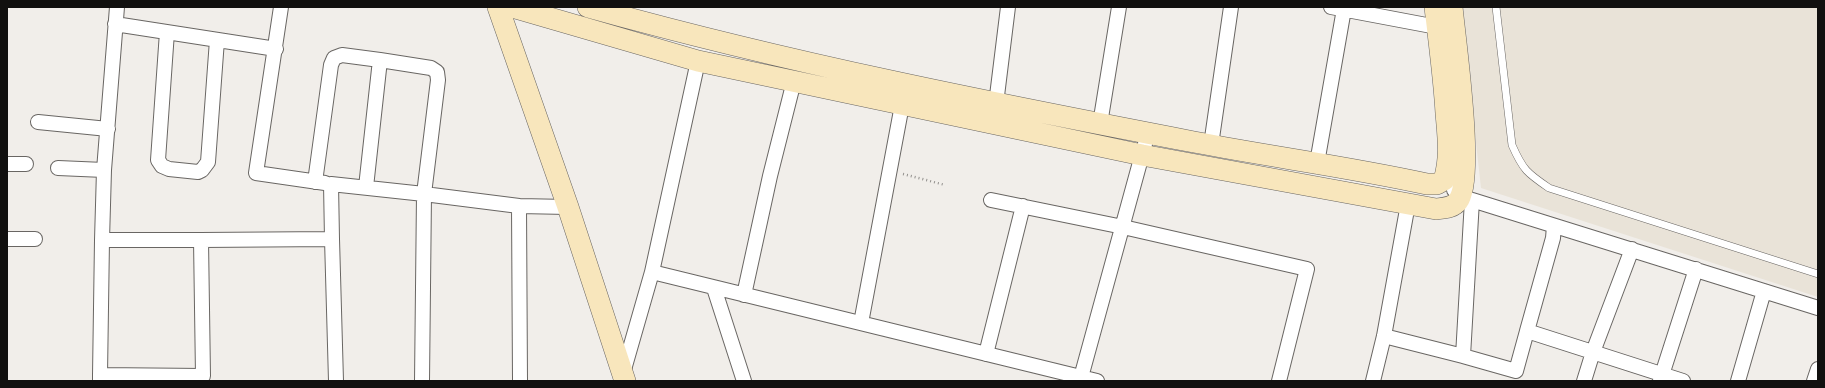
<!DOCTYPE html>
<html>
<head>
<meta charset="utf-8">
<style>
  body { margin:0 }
  #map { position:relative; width:1825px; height:388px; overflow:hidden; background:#f1eeea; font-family:"Varela Round",sans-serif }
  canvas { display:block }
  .frame { position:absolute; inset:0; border:8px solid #11100f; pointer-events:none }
</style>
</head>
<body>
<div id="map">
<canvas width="1825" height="388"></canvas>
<div class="frame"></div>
</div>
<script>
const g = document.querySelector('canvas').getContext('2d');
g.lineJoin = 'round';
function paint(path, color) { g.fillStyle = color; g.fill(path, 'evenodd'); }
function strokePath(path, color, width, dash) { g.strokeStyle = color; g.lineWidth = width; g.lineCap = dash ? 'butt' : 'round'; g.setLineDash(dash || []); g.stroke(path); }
paint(new Path2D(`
  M1461,7h357v290l-337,-109z`), '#e9e3d8');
const lane = new Path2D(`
  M1496,7l16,138c11,25 15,28 37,43l269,86`);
const street = new Path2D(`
  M117,7l-13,163 -2,70h99
  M281,7l-25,166 69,10
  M1331,7l106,20
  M115,24l161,25
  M167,32l-9,128 4,6 7,3 29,3 4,-2 6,-8 9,-122
  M995,112l13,-105
  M38,122l70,7
  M1100,124l19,-117
  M1211,145l20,-138
  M1317,163l27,-154
  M7,164h19
  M58,168l46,2
  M315,182l16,-117 3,-7 8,-3 38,5 -14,127
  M1454,190l7,6 11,4 -9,156 53,15 11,-40 156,50
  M991,200l132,27 184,42 -28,112
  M1472,200l346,108
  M7,239h28
  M332,239l-1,-55 93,10 14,-114 -1,-8 -6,-4 -51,-8
  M652,272l46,-211
  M714,288l30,93
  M744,295l26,-119 24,-95
  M861,323l41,-218
  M1527,331l26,-93 1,-12
  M1384,336l79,20
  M986,354l37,-148
  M623,373l29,-101 445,109
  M100,375l2,-135
  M100,381v-6l103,1 -2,-136 131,-1 4,142
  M422,381l2,-187 95,12
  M520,381l-1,-175 49,1
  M1080,381l68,-248
  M1373,381l11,-45 24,-132
  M1584,381l9,-29 39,-103
  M1660,381l36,-112
  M1738,381l26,-90
  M1814,381l4,-12`);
const secondary = new Path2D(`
  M498,7l70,200 57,174
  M512,7l186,54 444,94 294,54c8,-1 17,-1 22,-8 17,-21 -3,-162 -6,-194
  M588,7c200,56 403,96 606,135 78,15 156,25 233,42h10l7,-4c7,-22 4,-44 2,-67 -2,-35 -7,-71 -11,-106`);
strokePath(lane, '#696663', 8);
strokePath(street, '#696663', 16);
strokePath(secondary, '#696663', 22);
strokePath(new Path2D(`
  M903,174l42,11`), '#918f8c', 2.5, [1, 3]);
strokePath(lane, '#fff', 7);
strokePath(street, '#fff', 14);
strokePath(secondary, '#f8e6bc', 21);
</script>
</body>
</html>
